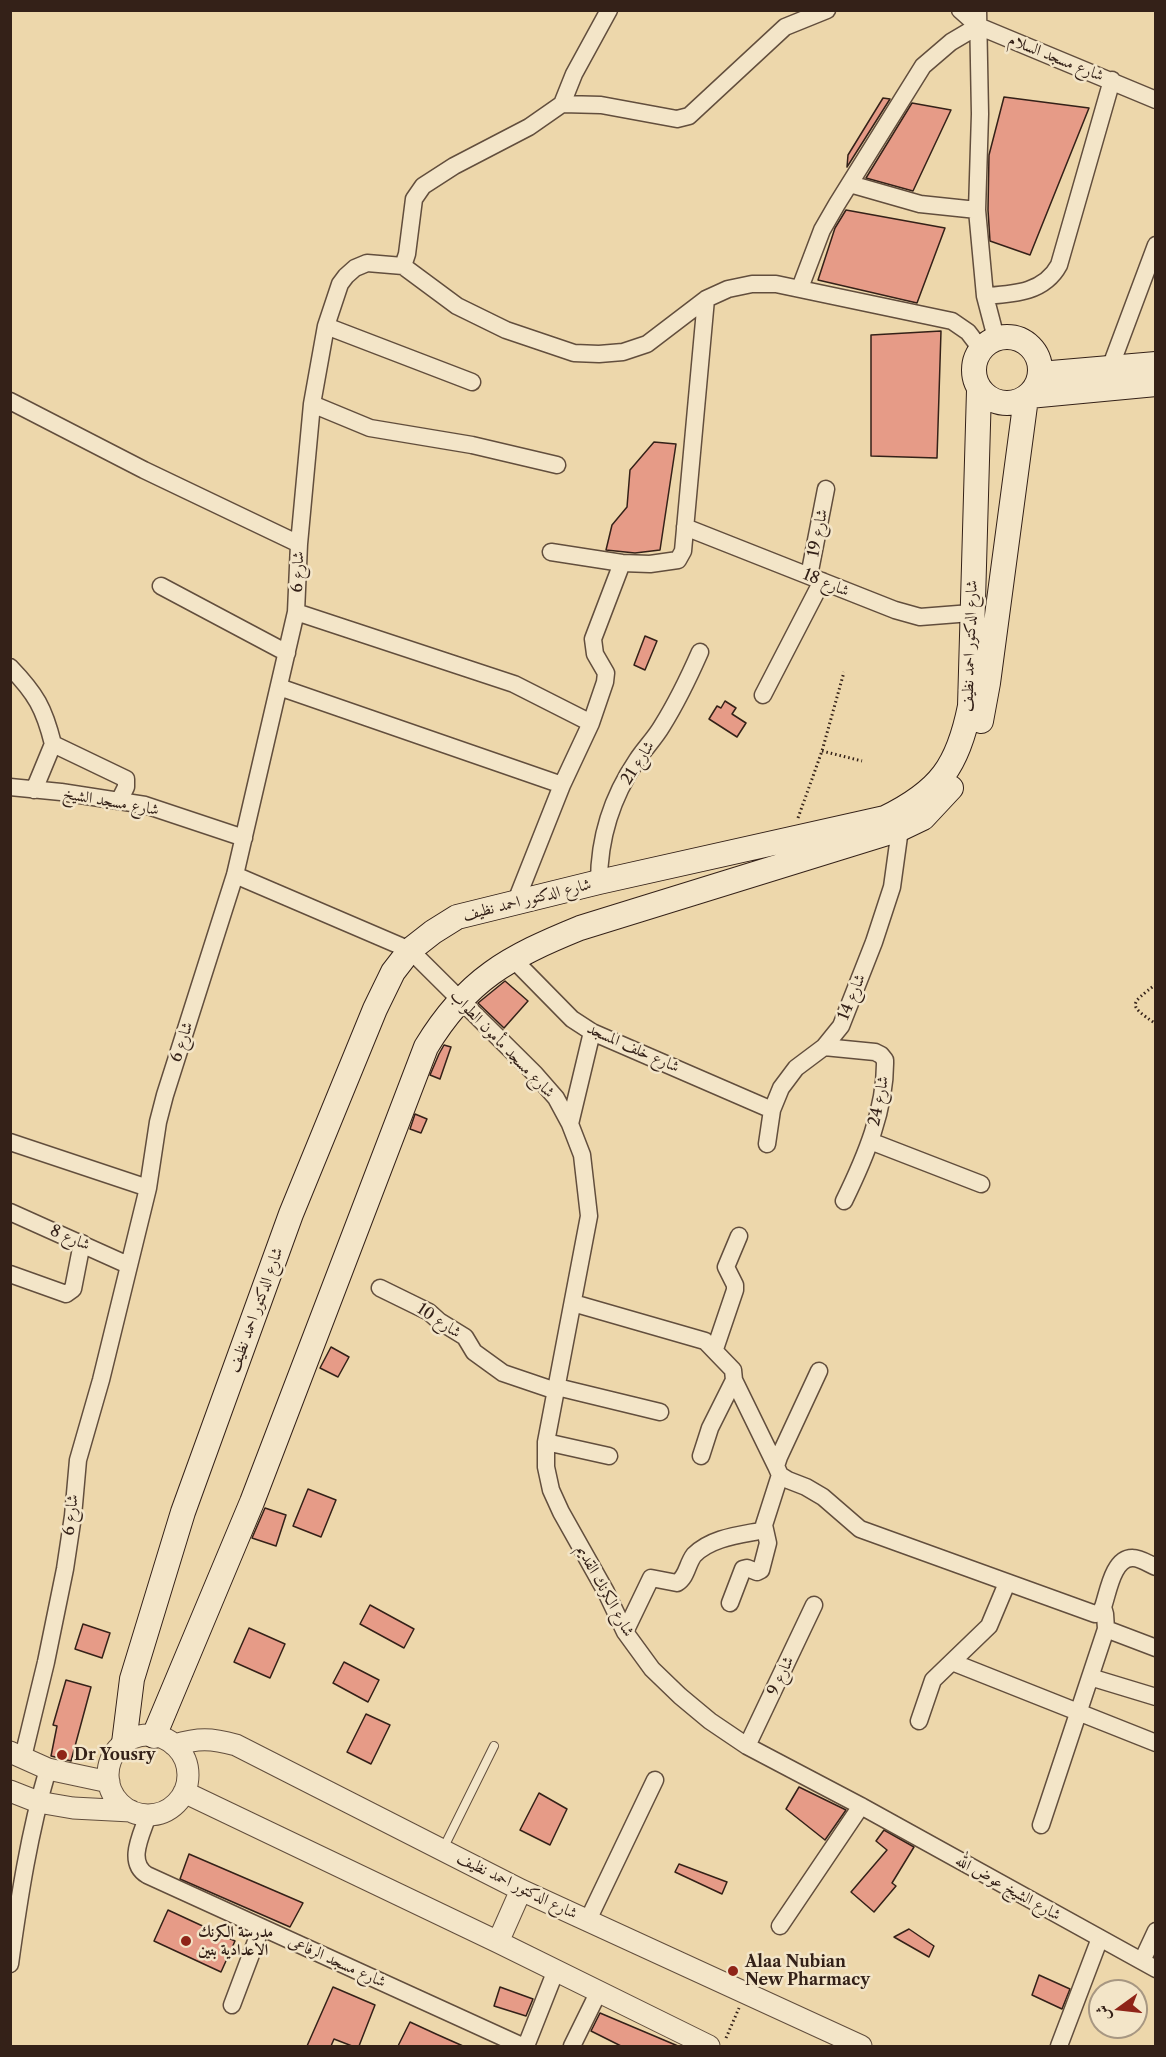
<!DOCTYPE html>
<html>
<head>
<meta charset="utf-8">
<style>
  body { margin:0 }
  #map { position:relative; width:1166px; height:2057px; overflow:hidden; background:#edd7ab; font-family:"Libre Caslon Text",Amiri,serif }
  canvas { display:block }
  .frame { position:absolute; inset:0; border:12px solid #342118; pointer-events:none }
  .north { position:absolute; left:1088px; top:1979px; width:60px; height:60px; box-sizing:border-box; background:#f3e5c8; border:2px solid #a79782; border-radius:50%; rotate:255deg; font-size:16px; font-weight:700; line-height:24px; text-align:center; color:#342118 }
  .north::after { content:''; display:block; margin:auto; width:21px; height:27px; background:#8f2418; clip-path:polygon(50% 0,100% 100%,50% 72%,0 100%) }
</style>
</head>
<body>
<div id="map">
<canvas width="1166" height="2057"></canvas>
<div class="frame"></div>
<div class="north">ش</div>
</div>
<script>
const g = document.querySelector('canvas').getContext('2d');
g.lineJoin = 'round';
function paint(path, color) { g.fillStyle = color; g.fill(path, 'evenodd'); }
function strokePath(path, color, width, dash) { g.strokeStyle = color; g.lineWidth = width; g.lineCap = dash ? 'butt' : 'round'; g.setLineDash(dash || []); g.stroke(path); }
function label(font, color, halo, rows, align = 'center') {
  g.font = font + ' "Libre Caslon Text",Amiri,serif'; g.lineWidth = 5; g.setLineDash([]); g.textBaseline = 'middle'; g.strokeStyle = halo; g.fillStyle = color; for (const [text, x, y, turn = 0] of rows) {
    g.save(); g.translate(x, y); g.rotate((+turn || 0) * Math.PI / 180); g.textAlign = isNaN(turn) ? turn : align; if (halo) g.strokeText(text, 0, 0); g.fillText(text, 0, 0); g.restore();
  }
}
const building = new Path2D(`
  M1004,97l85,11 -59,147 -40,-14 -2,-31 1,-55z
  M883,98l7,1 -43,68 1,-12z
  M912,103l39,7 -38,81 -47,-13z
  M846,210l99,18 -28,75 -99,-23 17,-52z
  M941,331l-4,127 -66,-2v-121z
  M654,442l22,2 -16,106 -25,3 -29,-3 6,-25 15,-18 3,-37z
  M645,636l12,5 -12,29 -11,-5z
  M725,701l11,7 -4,6 14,9 -9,14 -28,-18 8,-13 4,2z
  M505,981l23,20 -24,27 -26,-25z
  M444,1045l7,2 -11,32 -10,-4 9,-21z
  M415,1114l12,5 -6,14 -11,-4z
  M331,1347l18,10 -11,20 -18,-9z
  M308,1489l28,11 -15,37 -28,-11z
  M265,1508l21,7 -10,31 -24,-8z
  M370,1605l44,24 -10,19 -44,-24z
  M83,1624l27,9 -8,25 -27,-9z
  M249,1628l36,16 -15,34 -36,-16z
  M344,1662l35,18 -11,22 -35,-19z
  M66,1680l25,7 -20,74 -20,-5 6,-30 -4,-1z
  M366,1714l24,11 -19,39 -24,-12z
  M799,1787l47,23 -21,30 -39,-31z
  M539,1793l28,16 -17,36 -30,-15z
  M884,1830l30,17 -22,36 4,3 -22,26 -23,-20 36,-42 -11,-9z
  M189,1854l114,49 -13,24 -110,-48z
  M679,1864l48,18 -5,12 -47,-22z
  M168,1910l67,31 -14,31 -67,-31z
  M909,1929l25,17 -5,11 -35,-20z
  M1039,1975l31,14 -8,20 -30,-14z
  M333,1987l42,18 -16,41h-7l-18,-7 -3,7h-24z
  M500,1987l33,12 -7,17 -32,-10z
  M600,2013l78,33h-57l-30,-15z
  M410,2022l26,12 27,12h-65z`);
paint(building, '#e69b87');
strokePath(building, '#342118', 1.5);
const service = new Path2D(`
  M443,1849l51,-103`);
const minor = new Path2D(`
  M960,10l18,16 178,74
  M978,10l2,104 -3,96 8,86 11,42
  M562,104l12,-30 35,-64
  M850,184l70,20 57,6
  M403,266l4,-12 7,-55 9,-13 31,-20 75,-39 33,-23 39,1 76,14 12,-3 96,-89 42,-17
  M800,288l22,-58 15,-26 86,-138 28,-24 27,-16
  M985,296c28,-2 59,-3 74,-31l53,-185
  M326,326l146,56
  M1110,368l46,-123
  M10,401l134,69 155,74
  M312,404l58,24 102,17 85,20
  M685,527l210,83 25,7 51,-4
  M551,552l71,11 28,1 28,-4 5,-9 23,-252
  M809,576l17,-87
  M161,586l126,67
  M296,612l218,72 77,39
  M10,667c26,27 34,41 43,77l-19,46
  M279,687l283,98
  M763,695l59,-114
  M53,744l73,35v8l-7,14
  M10,787l51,5 84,13 99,33
  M235,875l175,75 125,124 21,24 14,26 12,31 7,61 -43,226v25l5,23 10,22 45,80 19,40 27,37 28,27 30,25 37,25 114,60 295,163
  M599,882c0,-45 13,-85 38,-122 8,-12 18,-22 25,-34 15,-24 27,-49 38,-74
  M516,901l46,-116 29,-62 14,-41 1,-9 -11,-19 -2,-15 29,-76
  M512,958l60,61 20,13 180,78
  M824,1047l51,5 6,3 4,5c1,49 -20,98 -41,141
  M570,1124l22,-92
  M870,1141l111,43
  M10,1142l138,46
  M767,1144l5,-34 9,-22 15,-20 28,-21 17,-21 33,-84 18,-55 8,-58
  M10,1212l118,53
  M10,1274l56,20 7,-5 9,-46
  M380,1288l49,24 10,9 26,16 9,15 29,21 53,18
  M573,1303l132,38 28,29 1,10 -24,48 -9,28
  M715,1349l20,-59v-5l-9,-18 13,-31
  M819,1371l-40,86 -3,9 4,9 8,5 18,7 17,10 37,32 235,85 5,-2 3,-5c5,-14 10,-50 30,-49 7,0 16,6 23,9
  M734,1380l42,86
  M557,1387l103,25
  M546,1442l63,14
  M730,1603l13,-34 4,-1 10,4 4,-2 7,-27 -4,-18 16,-50
  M1106,1629l50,19
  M625,1632l26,-54 26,5c10,-6 10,-19 17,-28 18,-18 47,-20 71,-25
  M952,1662l204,81
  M1090,1677l66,20
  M919,1721l14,-41 56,-54 18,-43
  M747,1746l67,-141
  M23,1757l23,-95 19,-93 8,-53 5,-56 23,-80 47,-192 10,-66 7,-27 70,-220 61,-263 3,-68 13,-140 14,-78 14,-42 6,-8 9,-8 12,-5 36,3 54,40 49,24 68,23 25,1 24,-2 24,-8 59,-45 22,-10 24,-5h24l176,37 16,11 13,17
  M148,1815c-6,19 -22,47 -1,60l375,171
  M1041,1825l65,-196 -1,-15 -2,-7
  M588,1920l67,-140
  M780,1926l81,-120
  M1142,1961l14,-30
  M10,1964c9,-65 19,-131 38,-195
  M232,2005l29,-77
  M526,2046l30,-76
  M572,2046l27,-55
  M1059,2046l41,-108`);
const tertiary = new Path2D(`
  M108 1775a40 40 0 1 1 80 0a40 40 0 1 1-80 0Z
  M174,1745c24,-7 37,-7 62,0l285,145 340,156
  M10,1752l38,17 61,13
  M10,1791l28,11 35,6 58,3
  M184,1792l314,150 211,104
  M498,1942l23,-52`);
const secondary = new Path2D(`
  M974 370a33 33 0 1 1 66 0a33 33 0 1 1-66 0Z
  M1040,374l116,-10
  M1029,396l127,-12
  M981,721l7,-38 38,-285
  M154,1736l98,-234 174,-455c41,-68 83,-90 154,-119l320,-99 23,-11 28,-30
  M124,1743l8,-64 51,-167 108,-298 84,-205 18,-37 17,-22 23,-18 24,-15 142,-35 286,-64c55,-27 73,-52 85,-112l9,-316`);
strokePath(service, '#624e3d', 10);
strokePath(minor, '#624e3d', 19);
strokePath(tertiary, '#624e3d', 23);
strokePath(secondary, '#342118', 26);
strokePath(new Path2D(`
  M822,751l40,10
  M798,818l24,-67 22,-79
  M1156,984c-26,21 -29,20 0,40
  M726,2038l13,-30`), '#342118', 3, [1.5, 3]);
strokePath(service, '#f3e5c8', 8);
strokePath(minor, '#f3e5c8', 16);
strokePath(tertiary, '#f3e5c8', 21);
strokePath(secondary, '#f3e5c8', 24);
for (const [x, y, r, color] of [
  [62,1755,6,"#8f2418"],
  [186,1941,6,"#8f2418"],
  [733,1971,6,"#8f2418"]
]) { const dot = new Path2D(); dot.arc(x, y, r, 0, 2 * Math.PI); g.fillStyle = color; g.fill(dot); strokePath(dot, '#f3e5c8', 2); }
label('16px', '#342118', '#f3e5c8', [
  ["شارع مسجد السلام",1056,58,22],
  ["شارع 19",818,533,-79],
  ["شارع 6",298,572,-88],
  ["شارع 18",826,583,22],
  ["شارع الدكتور احمد نظيف",970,646,-88],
  ["شارع 21",638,763,-58],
  ["شارع مسجد الشيخ",111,802,10],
  ["شارع الدكتور احمد نظيف",527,900,-14],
  ["شارع 14",852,997,-68],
  ["شارع 6",182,1042,-72],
  ["شارع مسجد مأمون الطواب",502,1044,46],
  ["شارع خلف المسجد",633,1048,24],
  ["شارع 24",879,1101,-79],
  ["شارع 8",70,1238,23],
  ["شارع الدكتور احمد نظيف",256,1310,-70],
  ["شارع 10",439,1321,33],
  ["شارع 6",71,1515,-84],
  ["شارع الكرنك القديم",605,1591,61],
  ["شارع 9",781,1676,-65],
  ["شارع الدكتور احمد نظيف",517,1886,26],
  ["شارع الشيخ عوض الله",1008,1888,29],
  ["شارع مسجد الرفاعى",337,1962,24]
]);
label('bold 16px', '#342118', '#f3e5c8', [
  ["Dr Yousry",74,1755],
  ["مدرسة الكرنك",198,1932],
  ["الاعدادية بنين",198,1950],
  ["Alaa Nubian",745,1962],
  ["New Pharmacy",745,1980]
], 'left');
</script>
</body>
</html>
